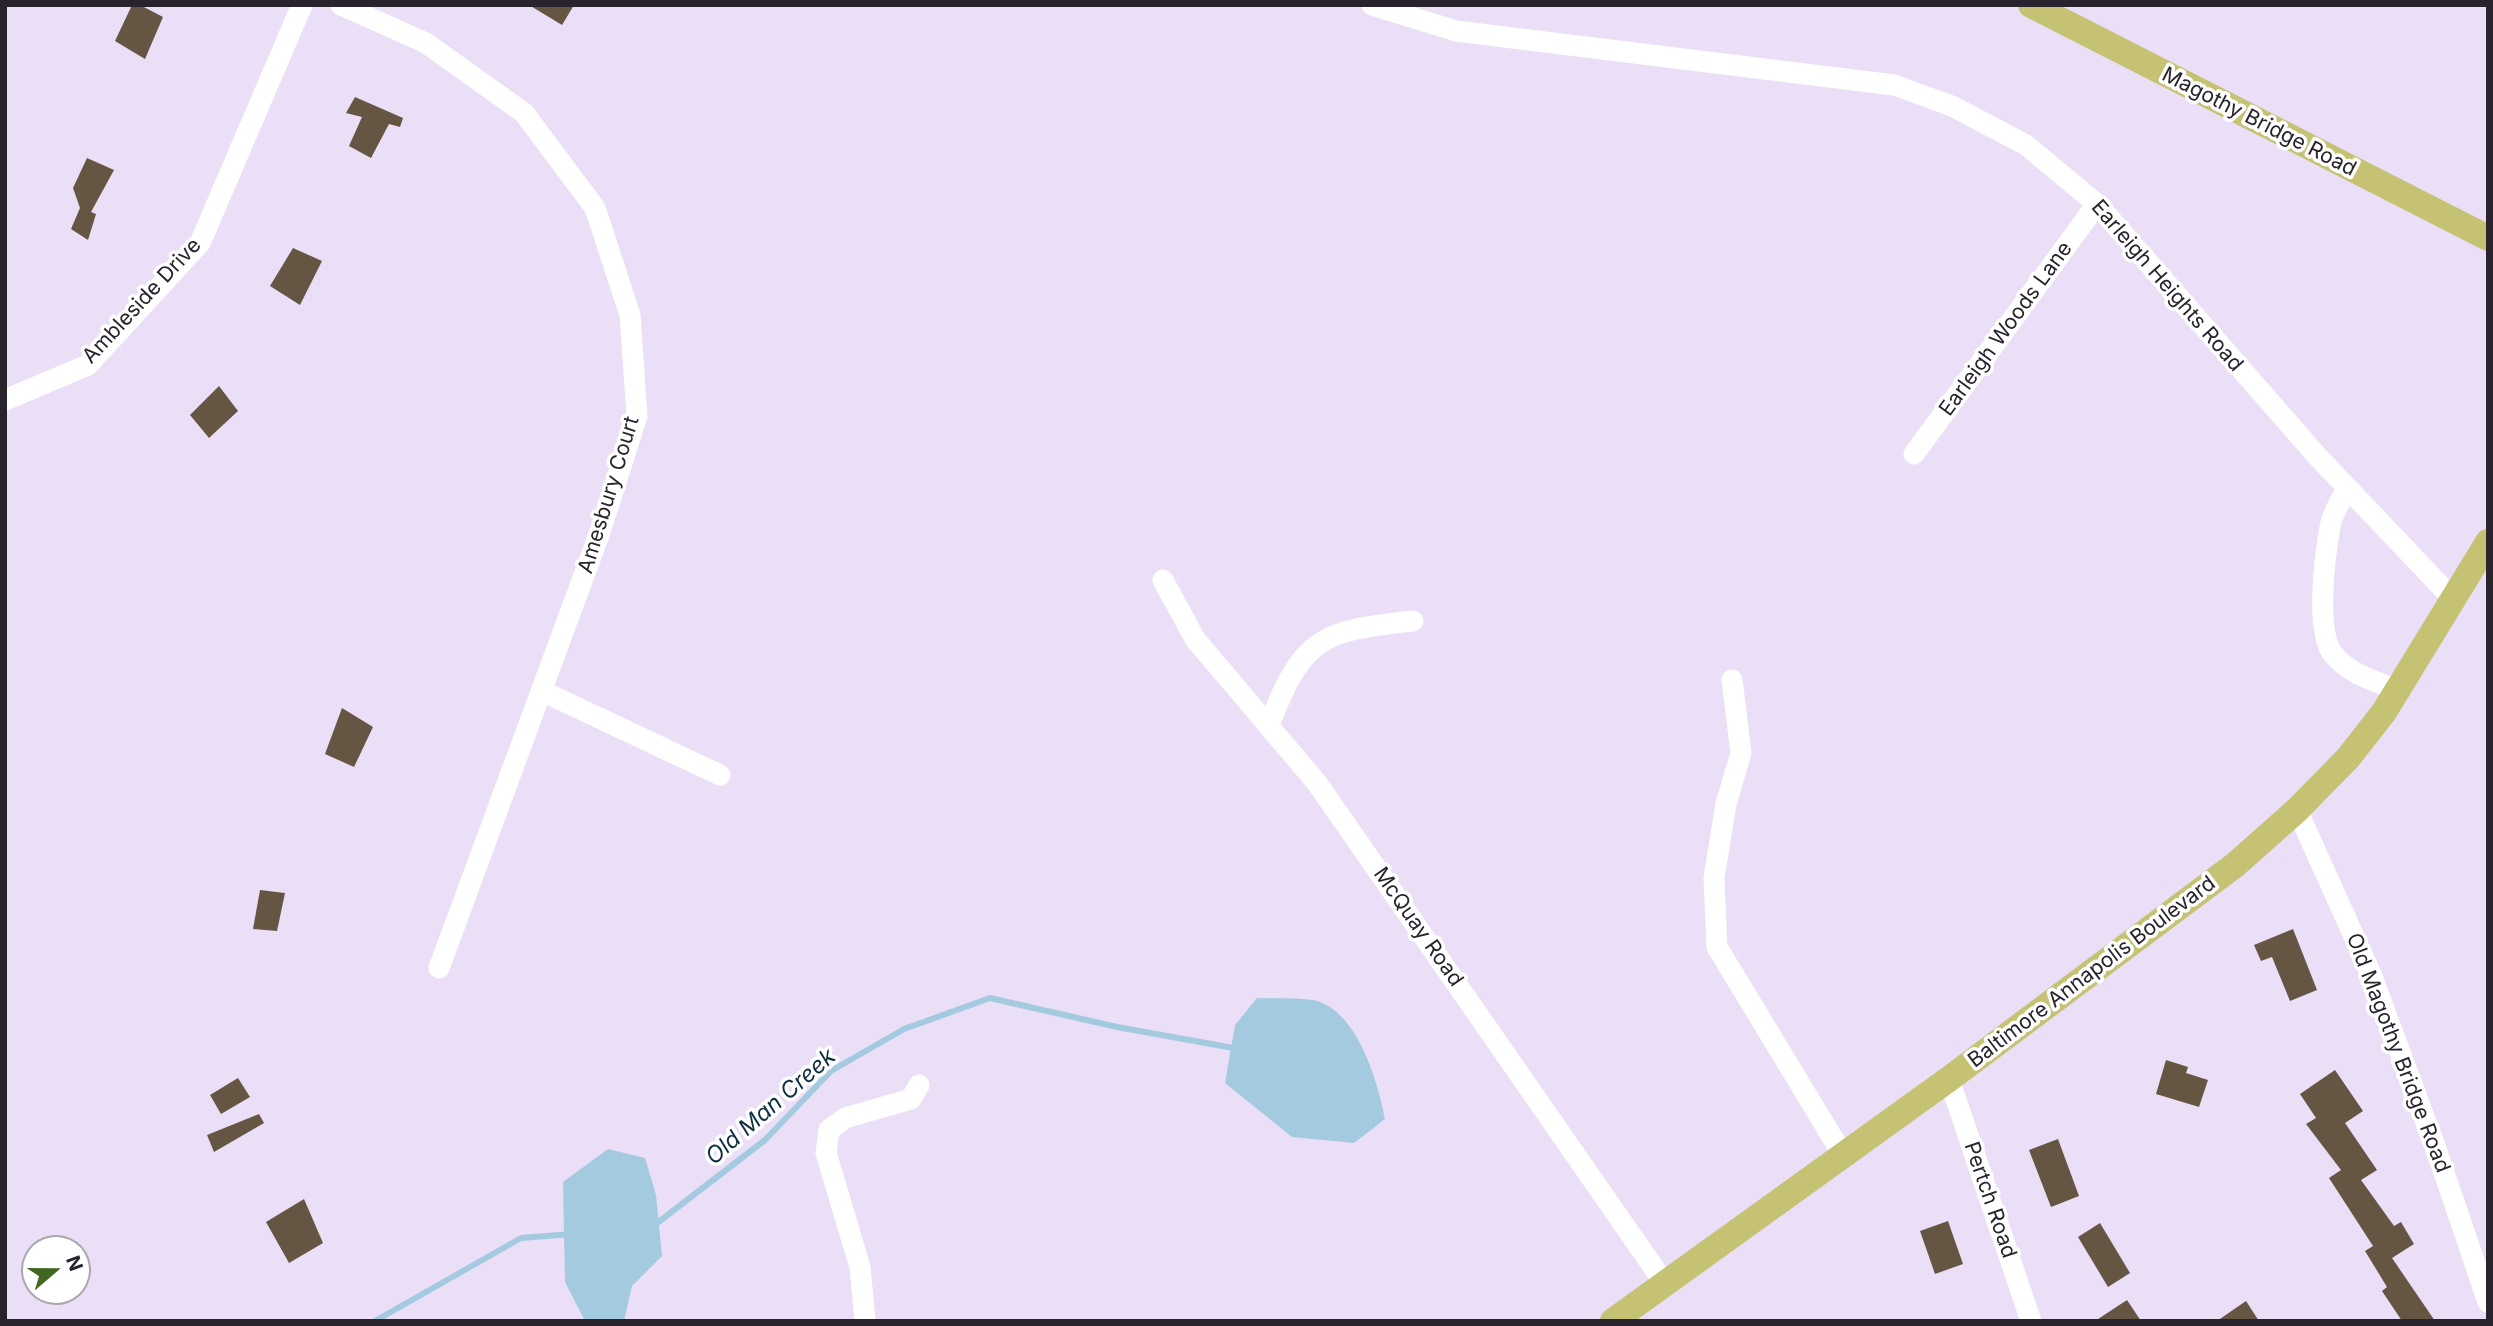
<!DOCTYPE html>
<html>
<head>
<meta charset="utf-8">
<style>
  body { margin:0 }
  #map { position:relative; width:2493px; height:1326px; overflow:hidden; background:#ebdef7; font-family:Inter,sans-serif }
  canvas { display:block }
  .frame { position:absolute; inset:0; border:7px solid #28232c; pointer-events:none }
  .north { position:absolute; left:21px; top:1235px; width:70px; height:70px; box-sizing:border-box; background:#fff; border:2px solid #a9a7ab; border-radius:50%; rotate:70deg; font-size:19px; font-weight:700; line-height:28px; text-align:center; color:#28232c }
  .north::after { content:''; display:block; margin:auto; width:24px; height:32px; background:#41661f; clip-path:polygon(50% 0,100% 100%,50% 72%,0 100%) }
</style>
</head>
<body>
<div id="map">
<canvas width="2493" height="1326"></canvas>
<div class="frame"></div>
<div class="north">N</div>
</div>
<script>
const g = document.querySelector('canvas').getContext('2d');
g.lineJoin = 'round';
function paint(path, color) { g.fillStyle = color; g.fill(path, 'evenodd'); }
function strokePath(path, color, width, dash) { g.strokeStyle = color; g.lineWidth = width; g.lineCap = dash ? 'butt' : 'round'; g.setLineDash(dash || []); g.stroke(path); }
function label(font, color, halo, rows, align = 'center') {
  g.font = font + ' Inter,sans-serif'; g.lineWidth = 7; g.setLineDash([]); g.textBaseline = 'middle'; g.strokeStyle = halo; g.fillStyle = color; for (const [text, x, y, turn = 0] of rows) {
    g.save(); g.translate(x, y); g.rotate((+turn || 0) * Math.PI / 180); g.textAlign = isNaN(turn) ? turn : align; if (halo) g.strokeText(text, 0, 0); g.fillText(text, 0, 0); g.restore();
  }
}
paint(new Path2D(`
  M1257,998c18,1 42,-1 60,3 41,12 61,81 68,118l-31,24 -62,-6 -67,-54 10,-58z
  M608,1149l37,9 11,37 6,61 -30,30 -8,35h-39l-20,-39 -2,-100z`), '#a3cadf');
strokePath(new Path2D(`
  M652,1227l113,-87 66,-69 73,-42 86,-31 127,29 122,22
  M375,1321l146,-83 51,-4`), '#a3cadf', 6);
paint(new Path2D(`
  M132,5h8l23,12 -18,42 -30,-18z
  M529,5h45l-12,20z
  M355,97l48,21 -3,9 -11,-3 -18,34 -22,-12 13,-29 -16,-4z
  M87,158l27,12 -23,42 5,2 -8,26 -17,-11 9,-21 -7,-20z
  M293,248l29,13 -22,44 -30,-19z
  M219,386l19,25 -29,27 -19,-23z
  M342,708l31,19 -19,40 -29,-13z
  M260,890l25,3 -8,38 -24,-2z
  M2293,929l24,61 -27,11 -18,-44 -11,4 -7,-16z
  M2166,1060l22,7 -2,6 22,7 -9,27 -43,-13z
  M2335,1070l28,41 -18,12 32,47 -16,10 33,46 7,-4 13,22 -22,14 43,63h-33l-20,-30 5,-4 -22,-36 8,-5 -44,-68 12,-8 -35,-46 10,-6 -16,-24z
  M238,1078l12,19 -29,17 -11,-19z
  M259,1114l5,9 -50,29 -7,-17z
  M2058,1139l21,57 -28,11 -22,-57z
  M304,1199l19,44 -34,20 -23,-41z
  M1948,1221l15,43 -28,10 -15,-43z
  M2100,1223l30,50 -22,14 -30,-50z
  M2127,1300l14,21h-46z
  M2246,1301l13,20h-42z`), '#645642');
strokePath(new Path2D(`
  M341,5l85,38 98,70 71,95 35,107 7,101 -37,116 -161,436
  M1372,5l84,26 438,54 58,21 74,39 71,59 221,253 136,143
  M5,400l83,-35 112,-122 102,-238
  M1914,454l183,-250
  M2347,488c-6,12 -15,26 -17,39 -5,28 -15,104 3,127 16,20 41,27 65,36
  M1163,580l32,59 122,144 346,498
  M1732,680l9,73 -15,51 -12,74 3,69 126,208
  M542,691l178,84
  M1269,725c34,-88 52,-94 144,-104
  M2297,810l74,164 65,175 52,153
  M1949,1079l82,242
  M865,1321l-5,-54 -34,-114 3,-23 16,-12 66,-19 8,-14`), '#fff', 21);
strokePath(new Path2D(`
  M2031,5l457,233
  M1613,1321l336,-242 286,-214 62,-55 51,-52 36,-46 104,-170`), '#c5c273', 26);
label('21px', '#28232c', '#fff', [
  ["Magothy Bridge Road",2259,122,27],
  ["Earleigh Heights Road",2167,286,49],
  ["Ambleside Drive",142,301,-47],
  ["Earleigh Woods Lane",2006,329,-54],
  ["Amesbury Court",609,495,-73],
  ["McQuay Road",1418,927,55],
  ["Baltimore Annapolis Boulevard",2092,972,-37],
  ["Old Magothy Bridge Road",2398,1053,69],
  ["Pertch Road",1990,1200,71]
]);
label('italic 23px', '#0d2f3f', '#fff', [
  ["Old Man Creek",771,1107,-41]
]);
</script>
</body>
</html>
